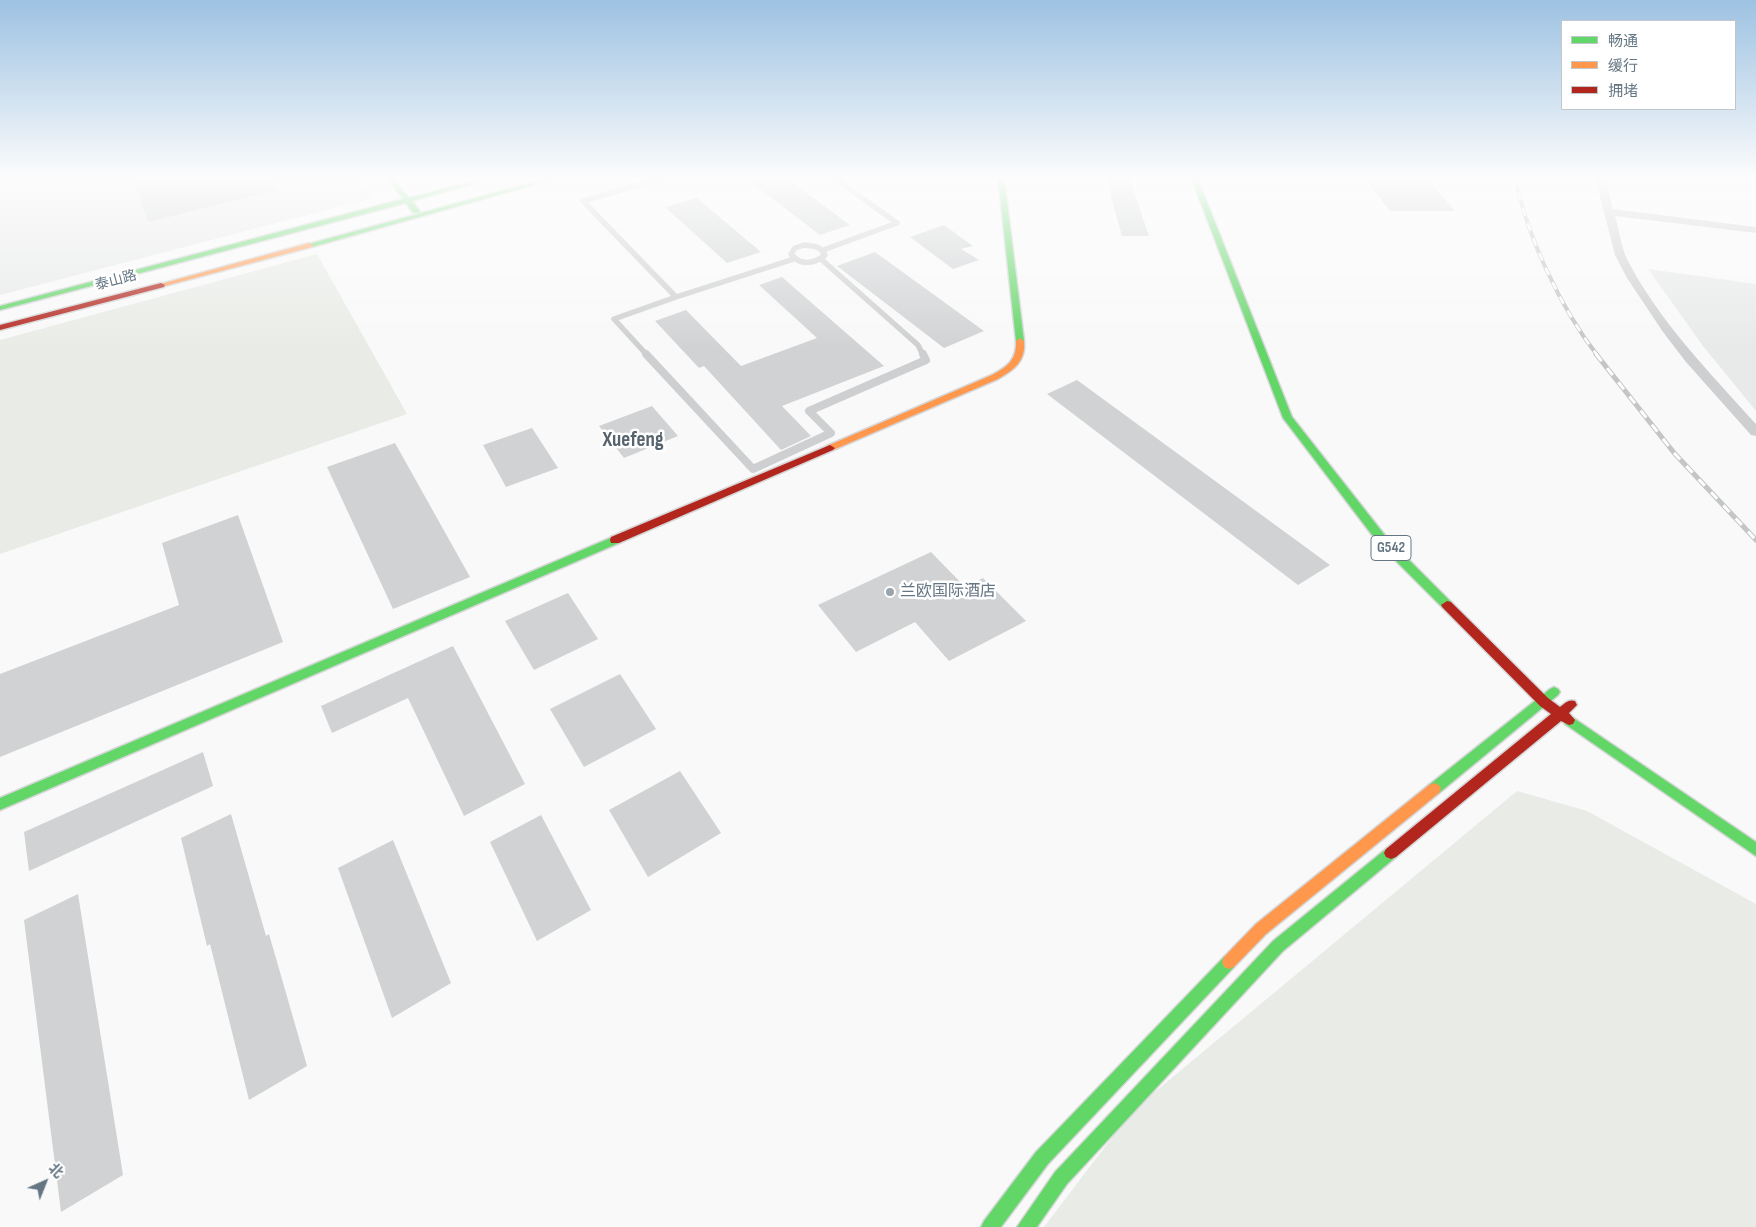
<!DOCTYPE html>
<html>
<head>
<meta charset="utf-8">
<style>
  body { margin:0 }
  #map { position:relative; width:1756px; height:1227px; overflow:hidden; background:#f9f9f9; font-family:"Sofia Sans Condensed","Noto Sans SC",sans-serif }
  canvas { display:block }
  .legend { position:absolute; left:1561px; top:20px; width:175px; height:90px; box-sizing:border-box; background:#fff; border:1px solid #c1c8cd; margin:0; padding:6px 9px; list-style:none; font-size:15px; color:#657683 }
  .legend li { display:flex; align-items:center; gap:10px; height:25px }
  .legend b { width:25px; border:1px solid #c1c8cd }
  .north { position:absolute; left:20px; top:1157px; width:50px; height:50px; -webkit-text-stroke:4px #fff; paint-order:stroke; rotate:44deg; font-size:14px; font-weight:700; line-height:20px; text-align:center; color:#657683 }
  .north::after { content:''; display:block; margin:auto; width:18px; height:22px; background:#657683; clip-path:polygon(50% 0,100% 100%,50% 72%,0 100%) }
</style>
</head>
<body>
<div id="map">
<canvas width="1756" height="1227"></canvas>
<ul class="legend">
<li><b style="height:6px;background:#63d668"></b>畅通</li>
<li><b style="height:6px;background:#ff974d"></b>缓行</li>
<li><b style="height:6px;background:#b3261e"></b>拥堵</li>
</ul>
<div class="north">北</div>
</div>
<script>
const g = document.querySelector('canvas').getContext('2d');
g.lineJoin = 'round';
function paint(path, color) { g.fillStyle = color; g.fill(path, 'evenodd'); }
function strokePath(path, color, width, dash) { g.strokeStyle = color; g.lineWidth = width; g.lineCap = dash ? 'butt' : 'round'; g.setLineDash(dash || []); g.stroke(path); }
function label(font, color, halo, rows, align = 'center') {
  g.font = font + ' "Sofia Sans Condensed","Noto Sans SC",sans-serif'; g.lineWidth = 5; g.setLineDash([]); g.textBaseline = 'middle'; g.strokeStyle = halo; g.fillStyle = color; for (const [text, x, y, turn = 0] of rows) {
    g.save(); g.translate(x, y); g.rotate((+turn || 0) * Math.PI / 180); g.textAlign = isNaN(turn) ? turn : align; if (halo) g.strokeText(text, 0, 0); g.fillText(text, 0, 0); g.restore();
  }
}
paint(new Path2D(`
  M0,177h357l16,21 -373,97z
  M1648,269l108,15v127l-53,-65z`), '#e8e9e9');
paint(new Path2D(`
  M317,254l90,160 -407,140v-214z
  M1517,791l70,20 169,93v323h-712l89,-117z`), '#e8ebe6');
paint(new Path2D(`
  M133,177h138l7,13 -130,32z
  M744,177h41l65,48 -30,10z
  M1108,177h21l20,59h-27l-12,-42h1z
  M1364,177h62l29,34h-65z
  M697,198l64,54 -34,11 -62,-56z
  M944,225l29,21 -12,3 18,11 -26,9 -43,-32z
  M875,252l109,79 -40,17 -107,-82z
  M782,277l102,89 -102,40 29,30 -30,14 -77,-84 -5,2 -44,-47 31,-11 55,56 76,-28 -58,-53z
  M1077,380l253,185 -32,20 -251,-191z
  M652,406l26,30 -54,22 -25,-32z
  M532,428l26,40 -52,19 -23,-42z
  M395,443l75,134 -77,32 -66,-142z
  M238,515l45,127 -283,115v-83l179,-69 -17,-62z
  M931,552l34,35 18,-9 43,43 -77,40 -34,-39 -59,30 -38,-47z
  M568,593l30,46 -64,31 -29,-49z
  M453,646l72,138 -61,32 -56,-118 -76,35 -11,-27z
  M620,674l36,55 -72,38 -34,-58z
  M203,752l10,34 -184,85 -5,-39z
  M680,771l41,62 -73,44 -39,-67z
  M231,814l35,122 3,-2 38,132 -58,34 -39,-156 -3,2 -26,-108z
  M541,815l50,95 -54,31 -47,-99z
  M393,840l58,143 -59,35 -54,-150z
  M78,894l45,281 -62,37 -37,-292z`), '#d0d2d3');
const fast = new Path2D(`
  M387,177h6l16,21 68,-18 3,2 -68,19 8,10 -1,2h-6l-7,-10 -406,107v-4l403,-107z
  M552,177h10l-250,70 -7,-2z
  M998,177h6l20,164 -4,3 -4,-3z
  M1191,177h6l95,240 95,121 64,64 2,3 -2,3h-8l-64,-64 -96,-126z
  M615,536l4,1 1,3 -1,3 -619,267v-12z
  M1554,687l4,2 2,3 -2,3 -119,98 -5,2 -5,-2 -2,-4 2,-4 121,-96z
  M1569,715l187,127v14l-191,-132 -2,-4 2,-4z
  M1391,847l5,2 2,4 -2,4 -113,94 -216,233 -30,43h-20l38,-55 218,-231 113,-92z
  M1229,955l5,2 2,5 -2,5 -186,197 -47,63h-20l3,-6 52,-69 188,-195z`);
const slow = new Path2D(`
  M309,243l4,2 -1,2 -151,40 -4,-2z
  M1020,338l4,3c2,20 -10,29 -26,38l-165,71h-6l-2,-2 2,-2 165,-71c15,-8 25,-15 24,-34z
  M1434,783l5,2 2,4 -2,4 -173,141 -32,33 -5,2 -5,-2 -2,-5 2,-5 32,-33 173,-139z`);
const jam = new Path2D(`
  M161,283l4,2 -1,2 -164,43v-5z
  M830,445l5,3 -2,2 -214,93h-8l-1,-3 1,-3z
  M1447,601l4,1 97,96 12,9c5,-4 9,-8 15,-6l2,4 -8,8 6,7 -2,4 -4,1 -8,-4 -165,136 -5,2 -5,-2 -2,-4 2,-4 165,-135 -11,-8 -97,-98 -2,-3z`);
strokePath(fast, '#d5d6d7', 3);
strokePath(slow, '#d5d6d7', 3);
strokePath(jam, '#d5d6d7', 3);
strokePath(new Path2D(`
  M665,177l-82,24 93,96 118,-38
  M692,177h7
  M804,245c9,1 17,1 21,10 -11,9 -25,11 -34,-1l4,-6z
  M823,250l74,-27 -64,-46
  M821,259l97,86 5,10
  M647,355l-33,-36 62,-22`), '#cecfd0', 5.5);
strokePath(new Path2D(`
  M646,354l107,115 78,-36 -22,-22 117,-51 -3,-6`), '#cecfd0', 8);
paint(new Path2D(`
  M1595,177h10l8,32 143,18v6l-141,-17c4,13 6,29 11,41 31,62 84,116 130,167v12l-5,-1 -65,-73 -23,-30 -36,-54 -12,-23z`), '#cecfd0');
paint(fast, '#63d668');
paint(slow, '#ff974d');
paint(jam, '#b3261e');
const railFar1 = new Path2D(`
  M1515,177c12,59 45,130 82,178`);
const rail = new Path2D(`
  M1596,354l79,100 81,86`);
strokePath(railFar1, '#c3c5c6', 4);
strokePath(rail, '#c3c5c6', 5);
strokePath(railFar1, '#fff', 2.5, [8]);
strokePath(rail, '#fff', 3, [9]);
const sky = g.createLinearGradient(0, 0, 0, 348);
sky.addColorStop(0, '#9dc2e2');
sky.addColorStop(0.51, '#fcfcfc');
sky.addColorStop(1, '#fcfcfc00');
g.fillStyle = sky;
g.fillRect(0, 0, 1756, 348);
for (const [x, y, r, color] of [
  [890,592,5,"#99a4ac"]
]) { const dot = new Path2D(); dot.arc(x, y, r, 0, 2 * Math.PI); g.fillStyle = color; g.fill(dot); strokePath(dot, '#fff', 2); }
label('14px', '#657683', '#fff', [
  ["泰山路",116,281,-15]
]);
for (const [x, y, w] of [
  [1391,548,40]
]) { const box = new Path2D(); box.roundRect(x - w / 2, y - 12.5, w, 25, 4); g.fillStyle = '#fff'; g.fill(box); strokePath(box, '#657683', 1); }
label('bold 15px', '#657683', null, [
  ["G542",1391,548]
]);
label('16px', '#657683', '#fff', [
  ["兰欧国际酒店",900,592]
], 'left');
label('bold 21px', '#57646e', '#fff', [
  ["Xuefeng",633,441]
]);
</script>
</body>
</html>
